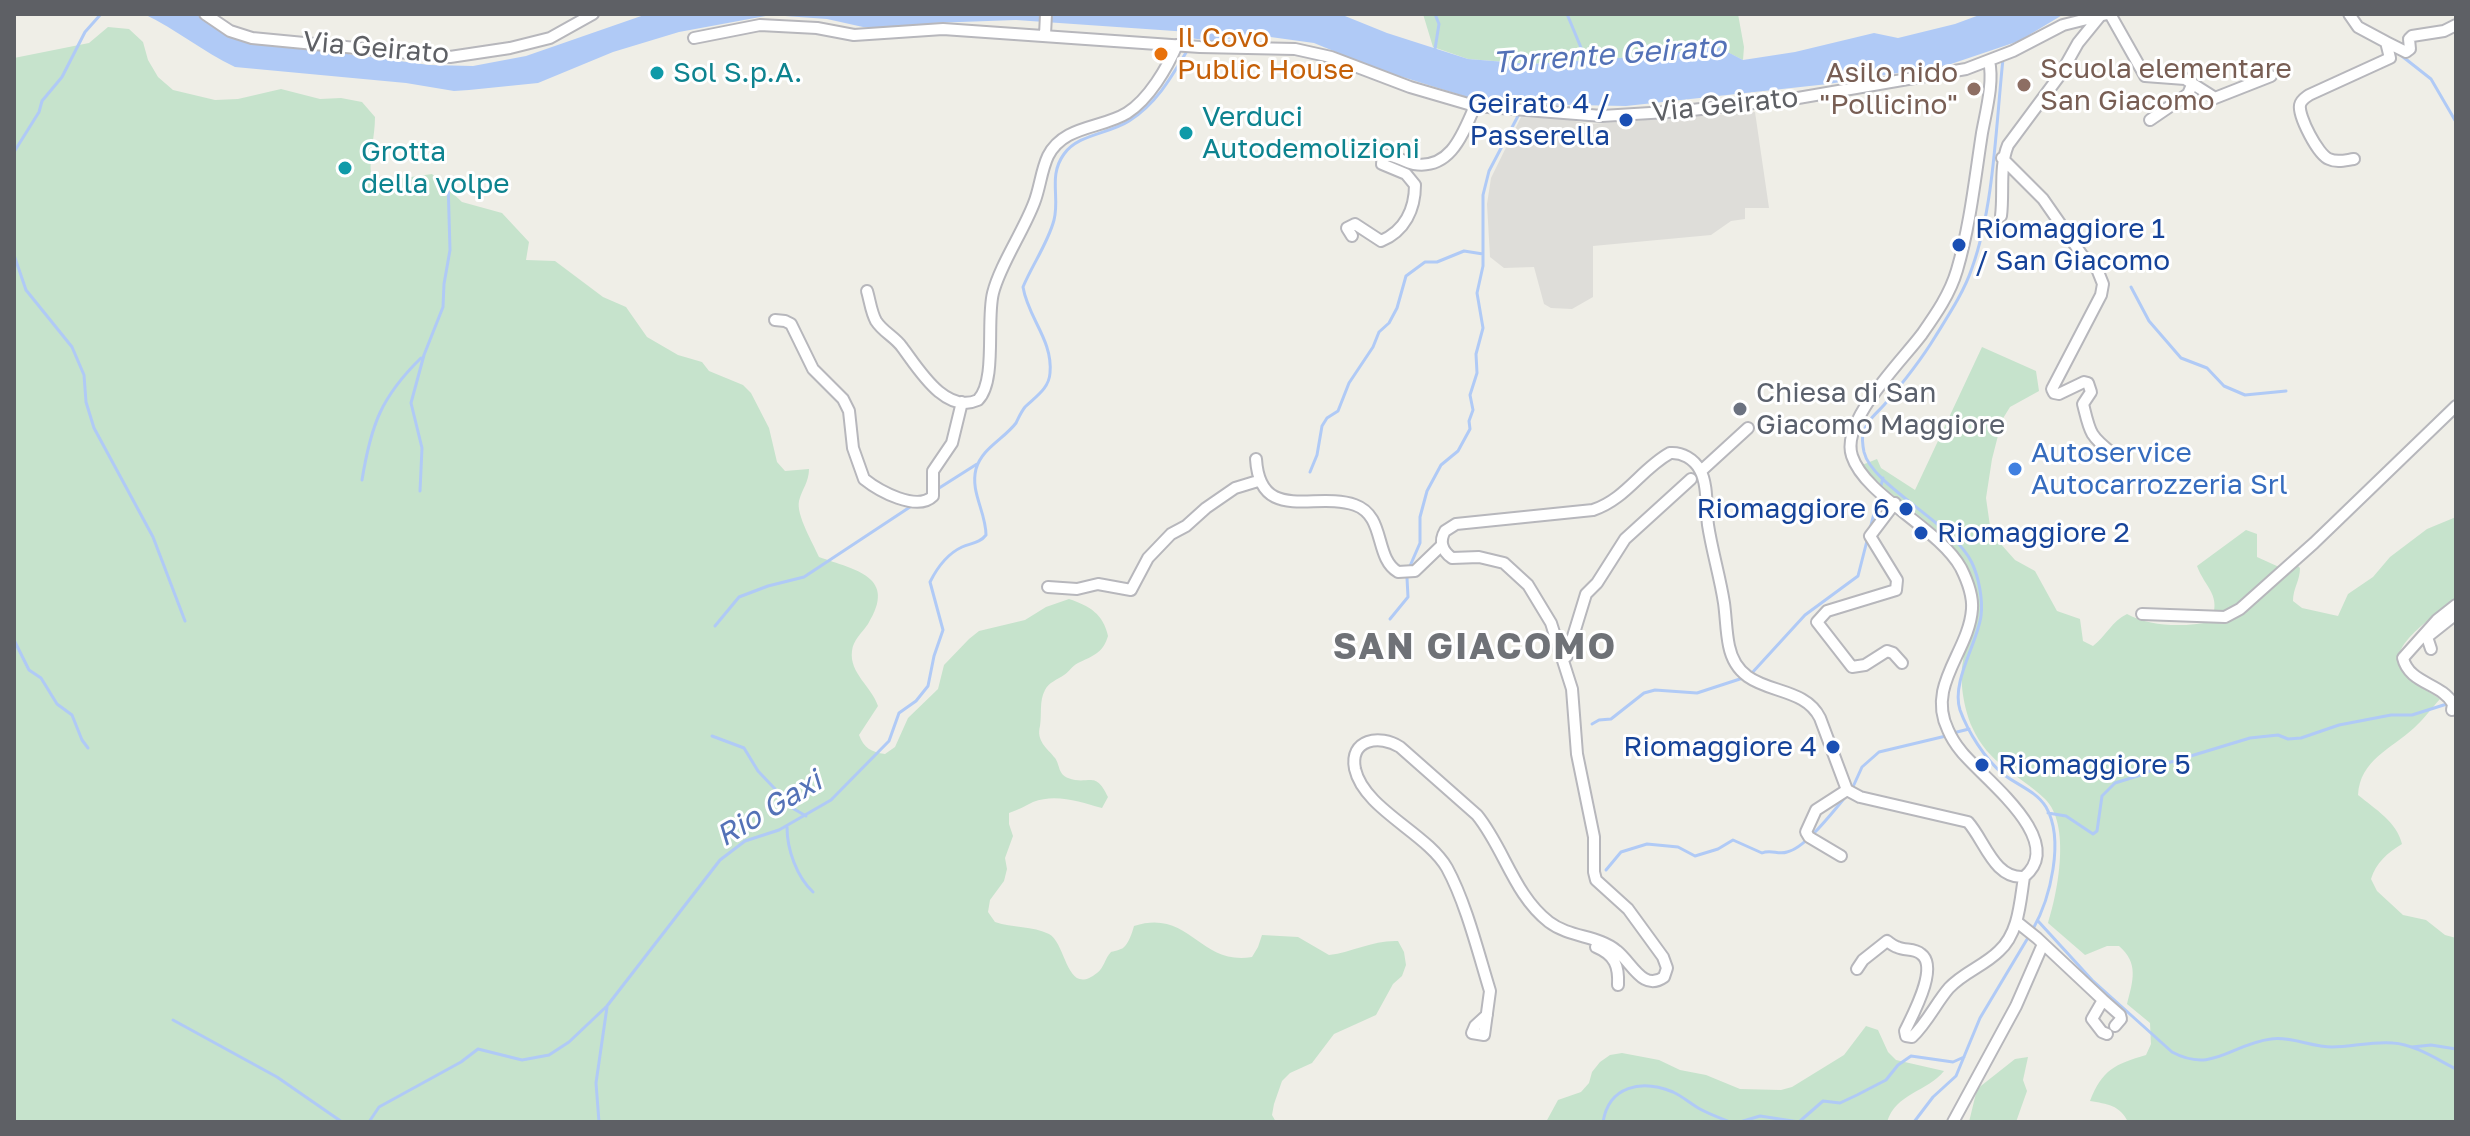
<!DOCTYPE html>
<html>
<head>
<meta charset="utf-8">
<style>
  body { margin:0 }
  #map { position:relative; width:2470px; height:1136px; overflow:hidden; background:#efeee7; font-family:"Golos Text",sans-serif }
  canvas { display:block }
  .frame { position:absolute; inset:0; border:16px solid #5e6065; pointer-events:none }
</style>
</head>
<body>
<div id="map">
<canvas width="2470" height="1136"></canvas>
<div class="frame"></div>
</div>
<script>
const g = document.querySelector('canvas').getContext('2d');
g.lineJoin = 'round';
function paint(path, color) { g.fillStyle = color; g.fill(path, 'evenodd'); }
function strokePath(path, color, width, dash) { g.strokeStyle = color; g.lineWidth = width; g.lineCap = dash ? 'butt' : 'round'; g.setLineDash(dash || []); g.stroke(path); }
function label(font, color, halo, rows, align = 'center') {
  g.font = font + ' "Golos Text",sans-serif'; g.lineWidth = 6; g.setLineDash([]); g.textBaseline = 'middle'; g.strokeStyle = halo; g.fillStyle = color; for (const [text, x, y, turn = 0] of rows) {
    g.save(); g.translate(x, y); g.rotate((+turn || 0) * Math.PI / 180); g.textAlign = isNaN(turn) ? turn : align; if (halo) g.strokeText(text, 0, 0); g.fillText(text, 0, 0); g.restore();
  }
}
paint(new Path2D(`
  M1755,112l14,96h-24v11l-14,2 -20,14 -118,11v51l-21,12 -21,-1 -7,-4 -10,-37 -30,1 -14,-11 -3,-53 4,-26 30,-61 44,2 25,5z`), '#deddd9');
paint(new Path2D(`
  M1423,14h315l6,33 -1,13 -30,-15 -51,10 -131,9 -63,-5 -35,-12z
  M108,27l21,2 14,13 5,18 10,17 15,13 42,10 23,-1 43,-10 39,10 21,-1 21,4 13,15c0,20 -6,38 -4,58l19,5 42,-6 30,28 40,11 27,29 -3,18 29,1 48,36 23,10 21,30 31,18 24,7 7,9 34,14 8,8 18,35 8,34 8,9 24,-2c0,13 -7,20 -10,32 -3,14 14,42 20,56 36,13 79,19 49,67 -6,9 -15,16 -16,27 -3,22 20,36 26,55l-19,29c5,13 12,17 26,19l10,-7 13,-29 30,-29 6,-24 25,-26 10,-8 46,-11 21,-13 23,-8c21,7 34,15 39,37 -5,17 -15,20 -30,27 -6,3 -9,9 -14,12 -7,5 -15,7 -19,15 -6,11 -3,24 -5,36 -4,15 7,22 15,32 5,7 3,16 13,20 21,8 27,-9 40,19l-6,11c-22,-6 -46,-15 -69,-6 -8,4 -15,8 -24,11v11l4,12 -8,22 2,11 -3,12 -14,19 -2,12 7,10c17,6 38,4 54,12 18,10 17,64 48,39 7,-5 8,-15 14,-21 1,0 11,-3 12,-4 6,-5 9,-15 11,-22 56,-18 65,40 118,31l6,-10 4,-12 36,2 31,18c24,-3 44,-15 69,-14l6,11 2,13 -4,11 -9,8 -17,31 -42,19 -22,29 -22,10 -8,8 -8,23 -2,11 4,7h-1262v-1064l75,-15z
  M1982,347l54,24 3,20 -29,16 -8,13 -10,39 -6,39 5,35 24,27 20,11 22,40 23,8 3,22 10,5c13,-10 19,-25 34,-32 23,13 57,13 83,8 13,-26 -5,-34 -13,-56l49,-36 11,4v23l22,10 18,-2 3,3c0,13 -7,20 -7,33l9,7 36,8 10,-22 25,-17 17,-20 37,-28 29,-12v82c-16,13 -69,46 -55,68 8,14 25,23 39,32 -9,10 -17,21 -26,29 -23,21 -54,32 -56,67 17,14 39,27 44,49 -15,9 -26,19 -31,35l6,12 26,24 23,5 19,15 11,3v184h-328c-8,-17 -21,-18 -38,-21 12,-31 25,-37 56,-46l5,-11 -1,-21 -23,-19c6,-23 12,-41 -8,-58h-12l-22,9 -37,-32c10,-31 23,-99 -3,-124 -27,-26 -56,-34 -73,-72 -8,-18 -13,-47 -9,-66 6,-40 27,-59 1,-99 -26,-40 -72,-61 -102,-97l15,-6 4,9 34,22z
  M1866,1026l12,4 10,22 8,8 48,11c-17,21 -48,22 -57,51h-341l12,-22 23,-8 8,-9 3,-11 8,-10 10,-7 12,-2 37,7 21,10 26,5 34,14 41,1 11,-3 52,-32z
  M2028,1057l-5,23 4,11 -11,31h-47l8,-33 38,-30z`), '#c6e3cc');
paint(new Path2D(`
  M144,14h51l33,20 72,10 33,8 96,13 44,1 53,-10 121,-42h693l47,19 81,26 63,5 131,-9 52,-10 29,15 52,-8 79,-19 24,5 57,-14 27,-10h82l-45,27 -71,24 -120,19 -202,22 -102,-2 -57,-7 -87,-27 -66,-27 -58,-8 -44,6 -22,-3 -1,-6 -173,-12 -84,3 -24,6 -45,-2 -36,-8 -56,-4 -92,17 -66,20 -75,31 -69,7 -15,1 -48,-8 -171,-16c-32,-15 -59,-38 -91,-53z`), '#b0caf6');
strokePath(new Path2D(`
  M1435,14l4,10 -4,25
  M1567,14l20,48
  M2398,53l33,26 25,43
  M2003,59c-7,65 -9,148 -31,209 -8,24 -24,48 -37,69 -14,23 -33,47 -51,68 -8,9 -18,16 -21,29 -1,4 0,13 1,18 8,34 90,72 108,111 7,15 11,37 9,53 -4,28 -30,66 -21,94 8,22 25,49 43,64 14,11 33,17 43,33 19,33 4,92 -13,122
  M14,152l25,-40 3,-11 20,-24 23,-45 16,-18
  M14,255l12,35 46,57 12,28 2,27 8,26 59,109 32,84
  M2131,287l18,34 32,37 26,10 17,18 21,9 41,-4
  M1310,472l7,-17 5,-29 5,-8 11,-7 11,-28 24,-36 6,-15 10,-9 8,-15 9,-32 19,-14h12l27,-11 19,3
  M362,480c9,-55 19,-83 59,-122
  M936,490l41,-26
  M420,491l2,-43 -11,-45 13,-48 19,-48 1,-23 6,-34 -2,-69
  M1410,566l10,-23v-26l7,-26 14,-26 17,-14 12,-22 -1,-8 4,-11 -3,-15 7,-22 -1,-19 7,-26 -6,-35 6,-27v-71l6,-24 29,-55
  M1390,619l18,-22 -1,-19
  M715,626l24,-29 29,-11 36,-9 109,-72
  M14,640l15,30 12,8 16,26 15,11 10,25 6,8
  M1751,674l54,-59 53,-39 25,-98
  M1592,724l7,-4 12,-1 33,-26 11,-3 42,3 46,-15
  M1953,733l16,-4
  M712,736l32,12 14,23 36,38 12,7
  M1852,789l10,-22 17,-15 67,-16
  M2048,813l18,3 27,18 4,-3 5,-35 13,-13 29,-9 17,-9 89,-27 28,-3 10,4 13,-1 38,-13 52,-10h21l38,-12
  M787,827c0,23 10,50 26,65
  M1606,870l15,-18 26,-8 31,3 17,9 23,-7 15,-9 29,13c9,-4 16,2 25,-1 19,-4 47,-42 61,-58
  M2038,921l54,59 80,72c41,22 59,-8 99,-13 19,-3 41,8 61,8 20,0 41,-6 61,-4 21,1 45,17 63,26
  M173,1020l104,57 65,45
  M2412,1047l19,-2 25,4
  M369,1122l10,-15 82,-45 17,-13 44,11 27,-5 20,-13 38,-36 113,-146 25,-19 34,-11 52,-30 58,-59 10,-28 17,-12 12,-15 6,-30 9,-26 -13,-48c7,-14 17,-28 32,-35 9,-4 18,-4 24,-12 0,-23 -16,-43 -10,-66 6,-21 28,-30 40,-46 3,-6 5,-11 9,-16 10,-10 24,-18 25,-34 3,-33 -22,-55 -27,-86 9,-22 25,-44 31,-67 6,-23 -6,-44 10,-66 14,-20 45,-20 65,-33 27,-17 42,-43 58,-70
  M599,1122l-3,-39 11,-76
  M1603,1122c6,-36 38,-43 70,-30 9,4 18,12 27,17 9,5 20,9 30,13
  M1740,1122l20,-6 39,6 24,-21 17,2 17,-8 29,-15 12,-15 13,-9 42,6 11,-5
  M1914,1122l19,-25 23,-21 24,-58 49,-82`), '#b0caf6', 3);
const street = new Path2D(`
  M205,14l25,17 22,7 198,19 60,-9 40,-10 43,-24
  M2110,14l35,62 40,3 30,19 56,-22
  M2349,14l9,13 28,15 4,16 -81,37c-4,3 -8,5 -9,10 -2,11 18,50 29,54 8,4 17,1 25,0
  M1045,35l1,-21
  M694,38l66,-13 57,3 37,7 89,-6 257,18 95,2 36,8 79,30 65,19 127,10 81,-5 115,-13 168,-29 47,-18 50,-26 44,-11
  M2386,42l20,10 4,-3 -1,-10 3,-3 32,-5 12,-6
  M2150,120l38,-26 4,-9
  M2002,158l41,41 39,56 15,14 6,15 -2,11 -49,94 2,4 5,1 25,-12 4,1 3,9 -8,12c7,28 6,31 29,49
  M2001,216c3,-24 -2,-49 7,-71l52,-70 18,-32 22,-27
  M1352,236l-5,-8 8,-4 26,17c24,-10 34,-32 34,-56l-9,-11 -24,-10 1,-9c11,-1 20,7 31,9 37,6 49,-31 61,-58
  M867,291c3,10 4,21 9,30 7,11 19,16 26,26 16,21 43,68 76,53 19,-19 8,-80 15,-107 7,-28 30,-61 41,-90 6,-15 7,-32 14,-47 16,-31 53,-27 79,-43 22,-14 40,-45 50,-68
  M775,320l10,1 6,3 22,45 30,30 6,12 4,37 11,31c15,12 53,33 69,17v-25l19,-28 10,-41
  M1256,459c4,65 59,32 99,46 31,11 19,53 43,67l17,-1 27,-26
  M1701,471l47,-43
  M1895,503l-25,33 27,44 -1,10 -69,21 -10,11 35,45 13,-2 22,-14 6,2 9,10
  M1048,587l29,2 21,-5 33,6 17,-32 23,-24 15,-8 20,-18 29,-20 23,-7
  M2142,614l83,3 15,-8 74,-66 142,-137
  M2431,649l-4,-12 29,-23
  M1563,659l4,-3 19,-62 11,-11 28,-44 66,-60
  M2452,710l1,-6c-11,-21 -44,-20 -50,-46l34,-38 19,-15
  M1841,856l-32,-19 -3,-5 10,-22 31,-20
  M2017,922l20,16 66,62 -11,19 10,13 5,2
  M1596,947c19,8 23,19 22,38
  M1857,969l6,-9 24,-19c3,2 6,5 10,6 8,4 17,1 24,7 18,13 -8,60 -16,77l1,5 6,1c15,-14 24,-34 37,-49 15,-16 35,-22 50,-37 20,-18 21,-49 25,-74
  M2103,1000l17,15 1,4 -6,7
  M1487,1015l-12,11 -3,7 12,2c2,-14 4,-29 6,-44 -12,-39 -24,-88 -43,-123 -20,-35 -83,-59 -92,-99 -6,-30 25,-35 45,-22l77,68c27,33 37,80 72,107 21,16 49,13 68,29 15,12 26,41 47,26l3,-9 -4,-11 -35,-48 -32,-29 -2,-8v-35l-17,-83 -5,-65 -21,-66 -23,-38 -24,-22 -25,-6 -27,1c-10,-7 -13,-17 -7,-27l11,-7 137,-14c33,-11 48,-41 77,-57 12,-1 24,6 30,17 8,14 6,39 8,55 4,26 12,52 16,78 2,14 2,29 5,43 11,54 72,33 91,72l27,72 13,7 108,25c17,19 26,57 56,55 45,-37 -43,-100 -63,-126 -5,-6 -10,-14 -13,-21 -22,-45 21,-78 24,-121 1,-14 -5,-29 -11,-41 -22,-40 -96,-72 -109,-112 -12,-35 50,-95 70,-122 14,-20 28,-40 35,-64 13,-44 18,-92 25,-137 4,-22 12,-51 7,-72
  M1953,1122l63,-116 27,-62`);
strokePath(street, '#b7b7bc', 14);
strokePath(street, '#fff', 10);
for (const [x, y, r, color] of [
  [1161,54,8,"#e8710a"],
  [657,73,8,"#0f9aa8"],
  [2024,85,8,"#8d6e63"],
  [1974,89,8,"#8d6e63"],
  [1626,120,8,"#1a4fb4"],
  [1186,133,8,"#0f9aa8"],
  [345,168,8,"#0f9aa8"],
  [1959,245,8,"#1a4fb4"],
  [1740,409,8,"#6b7280"],
  [2015,469,8,"#3f7fe0"],
  [1906,509,8,"#1a4fb4"],
  [1921,533,8,"#1a4fb4"],
  [1833,747,8,"#1a4fb4"],
  [1982,765,8,"#1a4fb4"]
]) { const dot = new Path2D(); dot.arc(x, y, r, 0, 2 * Math.PI); g.fillStyle = color; g.fill(dot); strokePath(dot, '#fff', 3); }
label('28px', '#c56008', '#fff', [
  ["Il Covo",1177,38],
  ["Public House",1177,70]
], 'left');
label('28px', '#5e6065', '#fff', [
  ["Via Geirato",376,48,5],
  ["Via Geirato",1725,105,-6]
]);
label('28px', '#785e54', '#fff', [
  ["Scuola elementare",2040,69],
  ["San Giacomo",2040,101],
  ["Asilo nido",1958,73,"right"],
  ["\"Pollicino\"",1958,105,"right"]
], 'left');
label('28px', '#0d838f', '#fff', [
  ["Sol S.p.A.",673,73],
  ["Verduci",1202,117],
  ["Autodemolizioni",1202,149],
  ["Grotta",361,152],
  ["della volpe",361,184]
], 'left');
label('28px', '#164399', '#fff', [
  ["Geirato 4 /",1610,104],
  ["Passerella",1610,136],
  ["Riomaggiore 1",1975,229,"left"],
  ["/ San Giacomo",1975,261,"left"],
  ["Riomaggiore 6",1890,509],
  ["Riomaggiore 2",1937,533,"left"],
  ["Riomaggiore 4",1817,747],
  ["Riomaggiore 5",1998,765,"left"]
], 'right');
label('28px', '#5b616d', '#fff', [
  ["Chiesa di San",1756,393],
  ["Giacomo Maggiore",1756,425]
], 'left');
label('28px', '#366cbe', '#fff', [
  ["Autoservice",2031,453],
  ["Autocarrozzeria Srl",2031,485]
], 'left');
label('italic 30px', '#5472b7', '#fff', [
  ["Torrente Geirato",1609,55,-4],
  ["Rio Gaxi",769,809,-31]
]);
g.letterSpacing = '2px';
label('bold 36px', '#6f7277', '#fff', [
  ["SAN GIACOMO",1475,648]
]);
g.letterSpacing = '0px';
</script>
</body>
</html>
